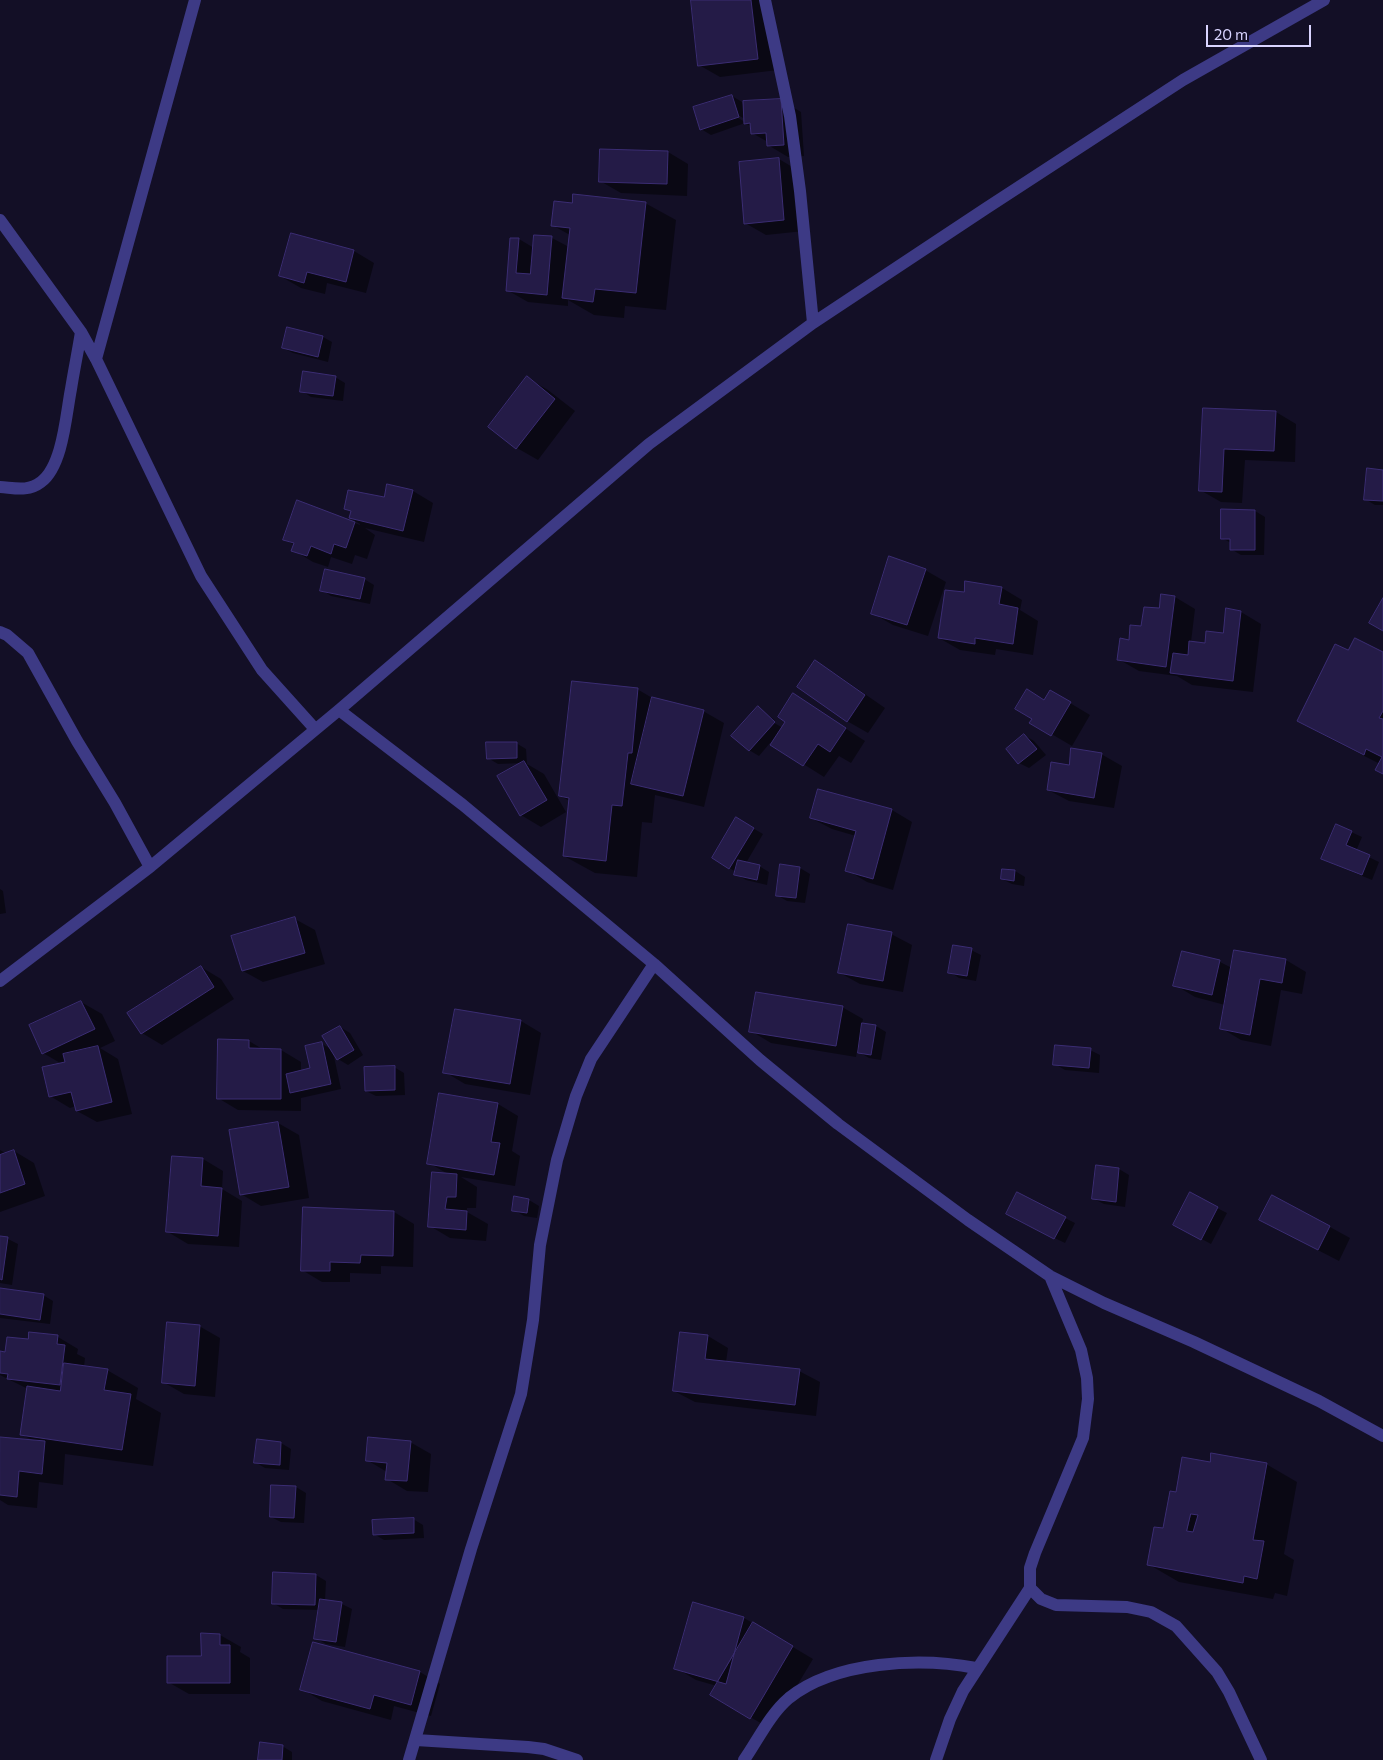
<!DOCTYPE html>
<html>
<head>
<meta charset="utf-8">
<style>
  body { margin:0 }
  #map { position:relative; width:1383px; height:1760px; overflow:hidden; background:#130f26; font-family:Commissioner,sans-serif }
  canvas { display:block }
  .scale { position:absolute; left:1206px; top:25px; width:105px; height:22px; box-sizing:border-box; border:2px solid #d9d4ff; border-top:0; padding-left:6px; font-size:15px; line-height:18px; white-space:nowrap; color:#d9d4ff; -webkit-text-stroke:4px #130f26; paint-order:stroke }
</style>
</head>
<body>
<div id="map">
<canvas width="1383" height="1760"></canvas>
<div class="scale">20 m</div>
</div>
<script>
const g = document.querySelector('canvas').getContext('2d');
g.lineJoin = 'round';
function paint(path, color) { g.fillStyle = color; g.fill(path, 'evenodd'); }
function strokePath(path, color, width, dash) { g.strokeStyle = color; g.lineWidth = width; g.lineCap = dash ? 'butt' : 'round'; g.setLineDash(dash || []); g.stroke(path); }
paint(new Path2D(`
  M692,0h78l8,70 -58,7 -21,-12z
  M732,96l10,6 2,6 37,-8 20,12 3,44 -16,1 -20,-12v-3l-16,-9v-6l-7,-4 -34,12 -10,-6zM734,113l11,6v3l-12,-7z
  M668,152l20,12 -1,32 -66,-3 -21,-12z
  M779,159l20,12 5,60 -38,4 -21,-12z
  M645,203l31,17 -10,90 -41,-4 -1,12 -30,-3 -26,-15v6l-40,-4 -21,-12 4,-51h8l15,9 1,-12 17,2 17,9 1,-12 -18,-10 21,-21z
  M354,251l20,12 -8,30 -39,-10 -2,11 -24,-6 -21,-12z
  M323,337l9,5 -4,20 -35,-9 -10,-5z
  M335,377l10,6 -2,18 -32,-4 -9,-6z
  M527,378l21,12 27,21 -37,49 -21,-12 -27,-21z
  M1204,409l72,3 20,12 -1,38 -50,-2 -3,43 -21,-1 -21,-12z
  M1383,471v34h-8l-10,-6z
  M413,491l20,12 -9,39 -59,-14 10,7 -8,24 -12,-4 -3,9 -21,-7 -3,10 -15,-5 -20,-12 1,-5 -10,-6 14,-37 62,23v-1l-10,-6 2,-6 -7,-3z
  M1222,510l33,1 10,6 -1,38h-23l-10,-6v-6l-9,-5z
  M925,570l21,12 -18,54 -35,-11 -21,-12z
  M364,579l10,6 -4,19 -39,-8 -9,-6z
  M1002,588l20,12 -2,10 18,11 -5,34 -37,-6 -1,6 -35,-5 -21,-12 26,-44z
  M1175,597l20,12 -4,33 15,2 18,-9 3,-25 14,2 20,12 -8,68 -61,-7 -15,-9 -38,-5 -21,-12 12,-18z
  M1349,652l34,2v119l-3,-9 -51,-26 -31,-17z
  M816,662l20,12 49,34 -17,25 -21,-12z
  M637,689l17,10 49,12 21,12 -20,84 -49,-12 -3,28 -10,-1 -5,55 -42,-4 -31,-17 6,-55 -10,-5z
  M1050,691l40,24 -18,31 -41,-24z
  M794,695l71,46 -14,22 -12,-7 -15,21 -54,-34 -11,13 -10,-6 9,-42 18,13 -6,-3 -1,2 14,8z
  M1024,735l10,6 12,14 -17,13 -10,-5z
  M516,743l10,6 1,15 17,10 22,38 -25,15 -20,-12 2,-52 -25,1 -10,-6z
  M1101,754l21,12 -8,42 -45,-7 -21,-11 22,-24z
  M819,790l73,20 20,12 -19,68 -26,-8 -20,-12 9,-34 -24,-7 -21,-11z
  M737,819l26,15 -17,29 13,3 10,6 -2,13 -21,-5 -10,-6v-2l-23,-14z
  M1336,825l26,12 -6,14 23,11 -7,18 -39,-16 -10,-6z
  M800,868l10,6 -5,29 -18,-2 -10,-6z
  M1015,871l10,6 -1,9 -12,-2 -10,-5z
  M0,889l3,2 3,22 -6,1z
  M295,919l20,11 10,34 -62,18 -20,-11z
  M891,934l21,11 -9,47 -43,-8 -20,-11z
  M971,950l10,5 -5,26 -17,-3 -9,-6z
  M1235,951l51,9 20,12 -4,22 -21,-4 -10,56 -30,-6 -20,-12 4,-23 -30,-8 -20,-12 8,-32 37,9 12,6z
  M201,967l20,12 13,20 -72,46 -20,-12z
  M81,1002l21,12 13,27 -15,7 18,11 14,55 -35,8 -20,-11 -1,-5 -6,2 -20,-12 12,-32 -19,-11z
  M842,1007l21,12 -1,5 14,2 10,6 -5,28 -12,-2 -12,-7 -1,6 -85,-14 -20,-12z
  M456,1010l65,11 20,12 -11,62 -65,-11 -20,-12z
  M340,1027l10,6 13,22 -15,10 -10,-6 -5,-7 8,37 -40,9v13l-63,-1 -20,-12 31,-57 15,9h17l20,12v10l10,-3 11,-25 9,5z
  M1090,1050l10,5 -1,18 -34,-3 -10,-6z
  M394,1067l10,6 1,22 -29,1 -10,-5z
  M498,1104l20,12 -6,35 8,5 -5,30 -54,-9 16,10 -1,21h-9v4l21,12 -2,17 -36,-3 -20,-12 18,-52 -19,-11z
  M278,1123l21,12 10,63 -48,8 -20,-12z
  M0,1150l7,4 7,-3 20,12 11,33 -45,16z
  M173,1157l30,2 20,12 -1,18 20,12 -3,46 -51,-3 -20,-12z
  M1119,1169l10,6 -4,32 -21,-3 -10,-5z
  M515,1198l14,2 10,6 -2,12 -13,-2 -10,-6z
  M1217,1208l10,5 -16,31 -26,-14z
  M394,1212l20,12 -1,43 -32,-1v8l-31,-1v9h-28l-20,-12z
  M1065,1218l10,5 -10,20 -48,-23z
  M1330,1227l20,11 -11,23 -58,-30z
  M0,1238l8,1 10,5 -6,41 -12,-2z
  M0,1289l43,6 10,6 -3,23 -50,-6z
  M199,1326l21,12 -5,59 -31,-3 -21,-12z
  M708,1336l20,12 -2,14 73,9 21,11 -4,34 -121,-14 -21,-11z
  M58,1337l20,12 -1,5 8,4 -1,9 23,3 31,18 -2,11 25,14 -8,53 -88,-12 -2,31 -24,-3 -2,26 -29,-3 -8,-5v-62l34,3 -13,-7 7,-45 -28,-14v-23l6,1 23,-12z
  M258,1440l23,3 10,6 -2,21 -24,-2 -10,-6z
  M410,1442l21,12 -3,38 -21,-1 -20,-12v-7l-20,-12z
  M1211,1464h55l31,18 -13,72 10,6 -7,36 -12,-3 -2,6 -94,-17 -31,-18 16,-34 13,-37z
  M296,1487l10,6 -2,30 -23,-1 -10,-5z
  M413,1519l10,6 1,13 -40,2 -10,-6z
  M316,1575l10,6 -1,20 17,3 10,5 -7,38 -19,-3 -10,-6 4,-28 -37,-1 -10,-6z
  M694,1604l50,14 69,41 -42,70 -59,-34 5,-9 -21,-6 -20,-12z
  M202,1635h18l21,12 -1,5 10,6v36h-61l-21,-12 34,-24z
  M420,1672l20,12 -9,32 -37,-10 -3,14 -69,-19 -20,-12z
  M282,1746l10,6v8h-33z`), '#0007');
const building = new Path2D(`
  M691,0h60l7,59 -60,7z
  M732,95l7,22 -39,13 -7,-23z
  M781,99l3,46 -17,1 -1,-13 -15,1 -1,-11 -6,1 -1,-23z
  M600,149l68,2 -1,33 -68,-2z
  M779,158l5,62 -40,4 -5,-62z
  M573,194l73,8 -10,91 -41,-4 -2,13 -31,-4 8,-70 -19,-2 3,-25 18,2z
  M291,233l63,17 -8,32 -39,-10 -3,11 -25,-7z
  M534,235l18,1 -5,59 -41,-4 4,-53h9l-3,35 14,1z
  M287,327l36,9 -5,21 -36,-9z
  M303,371l33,5 -3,20 -33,-4z
  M527,376l28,23 -39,50 -28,-22z
  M1203,408l73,3 -2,40 -50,-2 -2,43 -23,-1z
  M1367,468l16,2v31l-19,-1z
  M387,484l26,6 -10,41 -54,-13 2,-7 -7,-2 4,-19 36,7z
  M297,500l58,22 -9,26 -12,-4 -3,10 -20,-8 -4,10 -16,-5 3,-8 -11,-3z
  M1221,509l34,1v40h-25v-11h-9z
  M889,556l37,13 -19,56 -36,-11z
  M325,569l40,9 -5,21 -40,-8z
  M965,581l37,6 -3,17 19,4 -5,36 -38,-6v6l-37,-6 7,-48 19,2z
  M1161,594l14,2 -9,71 -49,-7 3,-22 9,2 1,-15 11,1 3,-19 15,1z
  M1383,598v33l-14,-8z
  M1226,608l15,3 -8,70 -63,-8 3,-20 15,2 1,-14 16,2 1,-12 17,2z
  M1355,638l28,14v59l-4,7 4,1v55l-8,-4 7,-13 -16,-8 -2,6 -67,-34 38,-77 13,6z
  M815,660l50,35 -18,27 -50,-35z
  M572,681l66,7 -6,65h-4l-6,53 -10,-1 -6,56 -43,-5 6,-58 -10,-2z
  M1027,689l17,11 6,-10 21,12 -20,34 -22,-13 3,-4 -17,-10z
  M793,693l53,35 -16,24 -12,-8 -15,22 -33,-21 15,-23 -7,-5z
  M652,697l52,13 -21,86 -52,-12z
  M758,706l17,16 -26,29 -18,-15z
  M1024,734l13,15 -19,15 -12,-15z
  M486,742h31v16l-30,1z
  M1071,748l31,5 -8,45 -47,-8 4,-28 18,3z
  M524,761l23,39 -27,16 -23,-40z
  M818,789l74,20 -19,70 -28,-8 11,-40 -46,-13z
  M736,817l18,11 -25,41 -17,-11z
  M1336,824l16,7 -6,14 24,10 -8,20 -41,-16z
  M738,860l22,5 -3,15 -23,-5z
  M780,864l20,3 -4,31 -20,-2z
  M1002,869l13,1 -1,11 -13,-2z
  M295,917l10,36 -63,18 -11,-35z
  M848,924l44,8 -9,49 -45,-8z
  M953,945l19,3 -5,28 -19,-3z
  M1234,950l52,9 -4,24 -22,-4 -10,56 -30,-6z
  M1182,951l38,9 -8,35 -39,-9z
  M201,966l13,21 -73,47 -14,-21z
  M756,992l87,14 -7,40 -87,-14z
  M81,1001l14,28 -53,25 -13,-29z
  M455,1009l66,11 -11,64 -67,-11z
  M862,1023l14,2 -5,30 -13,-2z
  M340,1026l14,24 -17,10 -15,-24z
  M218,1039l31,1v8l32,1v50h-64z
  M322,1042l9,42 -41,9 -4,-19 24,-6 -5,-22z
  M1055,1045l36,3 -2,20 -36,-3z
  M98,1046l14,56 -36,9 -5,-19 -22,5 -7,-30 23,-5 -2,-8z
  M395,1066v24l-30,1 -1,-24z
  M439,1093l59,10 -7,39 9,1 -6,32 -67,-11z
  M278,1122l11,65 -49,8 -11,-65z
  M14,1150l11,34 -25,9v-38z
  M172,1156l31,2 -2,28 21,2 -4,48 -52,-4z
  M1096,1165l23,3 -3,34 -24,-3z
  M432,1172l25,2 -1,23h-9l-2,12 22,2 -1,19 -38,-3z
  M1017,1192l49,25 -12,22 -48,-25z
  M1190,1192l28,15 -17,33 -28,-15z
  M1272,1195l58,31 -12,24 -59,-30z
  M514,1196l15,3 -2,14 -15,-2z
  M303,1207l91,4 -1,45 -32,-1 -1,8 -30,-1v9h-29z
  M0,1236l8,1 -6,43 -2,-1z
  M0,1288l44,6 -4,26 -40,-6z
  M167,1322l33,3 -5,61 -33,-3z
  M29,1332l29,3 -1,9 8,1 -5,40 -53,-6 1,-5 -8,-1v-22l5,1 2,-15 21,2z
  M680,1332l28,3 -3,24 95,10 -5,36 -122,-14z
  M64,1363l44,6 -4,21 27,4 -9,56 -102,-15 7,-49 33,5z
  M0,1437l45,4 -3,33 -23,-3 -2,26 -17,-2z
  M368,1437l43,4 -4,40 -22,-1 2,-17 -21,-2z
  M257,1439l24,3 -1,23 -26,-2z
  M1211,1453l56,10 -14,77 11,1 -7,38 -13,-3 -1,7 -96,-18 7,-38 9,1 7,-37 6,1 6,-35 28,5zM1191,1514l7,1 -5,17 -6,-1z
  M271,1485l25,1 -2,32 -24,-1z
  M414,1518v15l-41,2 -1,-15z
  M273,1572l43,2 -1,31 -43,-1z
  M320,1599l22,3 -6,40 -22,-3z
  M693,1602l51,15 -18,67 -52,-15z
  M753,1622l40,24 -43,73 -40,-24z
  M201,1633l19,1v11h10v38h-63v-27h34z
  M313,1642l107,29 -9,34 -37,-10 -4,14 -70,-19z
  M260,1742l23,3 -1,15h-24z`);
paint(building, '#241b47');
strokePath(building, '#3b2d73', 1);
strokePath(new Path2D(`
  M765,0l25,116 10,75 13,132
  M0,220l81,112 15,27 105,217 61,94 53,59
  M96,359l99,-359
  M0,487c15,1 28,5 41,-5 22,-16 25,-68 30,-93 3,-19 7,-38 10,-57
  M0,632l7,3 21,18 49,88 38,62 35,64
  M339,710l124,95 191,159 106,96 78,64 130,96 82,56 54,27 90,39 125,59 64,35
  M0,981l150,-114 189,-157 310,-266 164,-121 172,-114 198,-129 141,-80
  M1050,1276l31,74 6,28 1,21 -5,39 -48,115 -5,15v20l11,11 15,6 71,2 24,5 25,14 41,46 12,20 32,68
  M416,1740l112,7 16,2 33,11
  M409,1760l62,-211 50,-155 12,-74 7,-75 17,-85 19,-64 15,-37 63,-95
  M744,1760c14,-20 26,-46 45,-62 46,-37 131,-41 187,-30
  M936,1760l14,-41 13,-28 67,-103`), '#3d3a85', 12);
</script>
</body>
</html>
